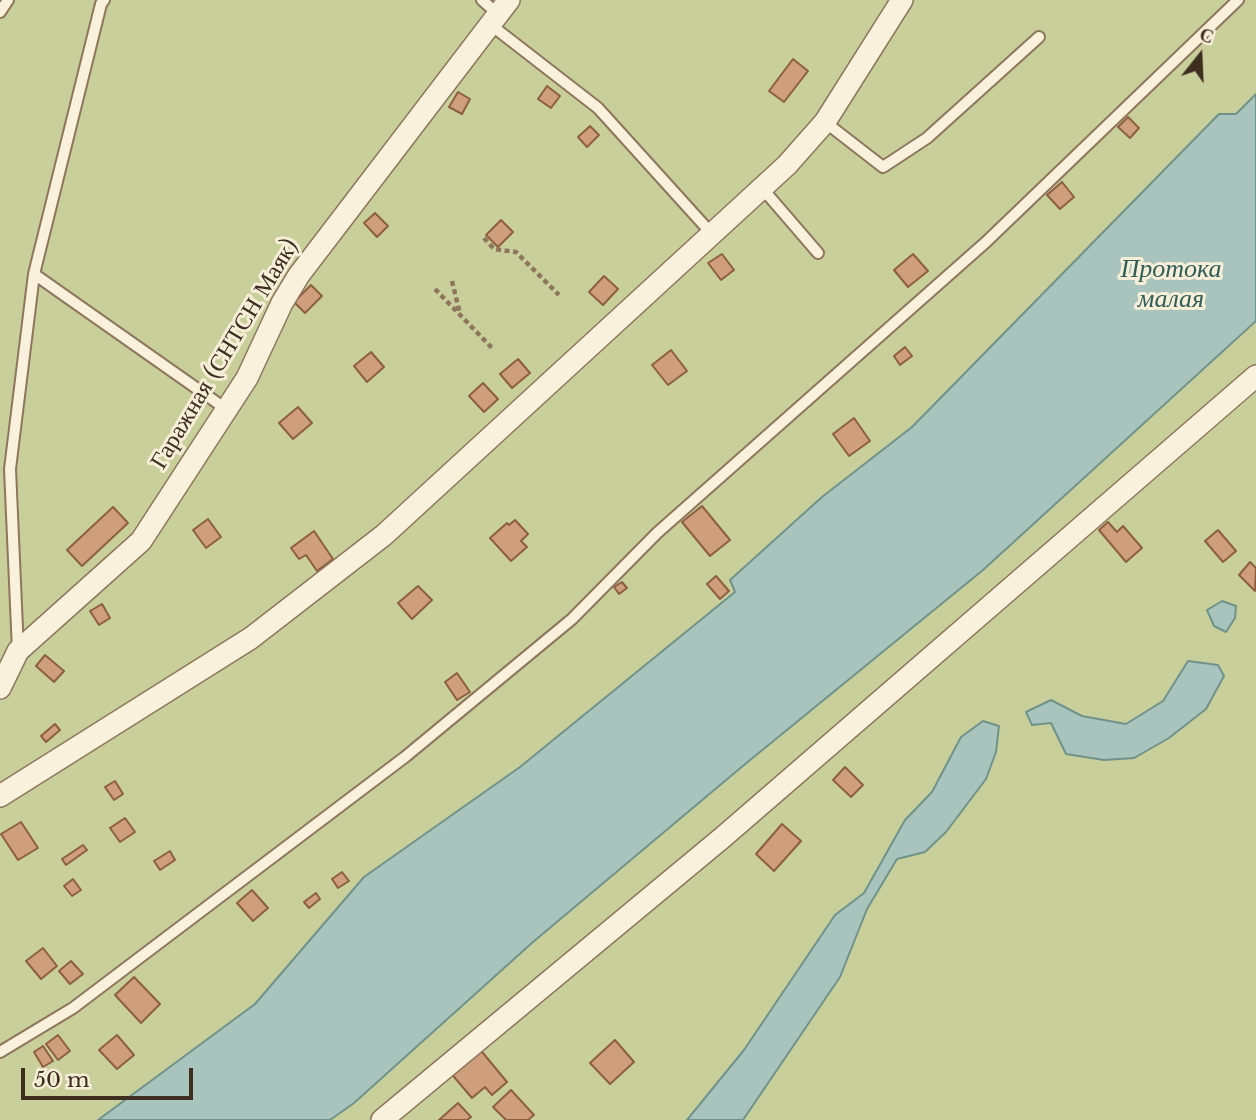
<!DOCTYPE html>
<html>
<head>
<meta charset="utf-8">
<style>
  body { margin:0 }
  #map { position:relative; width:1256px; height:1120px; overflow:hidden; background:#f0e4c8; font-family:"Libre Baskerville",serif }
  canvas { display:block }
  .north { position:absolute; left:1165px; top:21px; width:70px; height:70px; -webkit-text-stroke:5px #f7eed8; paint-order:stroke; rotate:18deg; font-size:19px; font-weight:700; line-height:28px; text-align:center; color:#3d2e20 }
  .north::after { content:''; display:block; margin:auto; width:24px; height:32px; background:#3d2e20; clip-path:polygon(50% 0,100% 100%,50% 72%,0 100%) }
  .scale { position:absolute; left:21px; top:1068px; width:172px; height:32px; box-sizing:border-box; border:4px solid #3d2e20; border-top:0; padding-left:9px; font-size:21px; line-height:24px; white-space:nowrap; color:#3d2e20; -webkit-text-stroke:5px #f7eed8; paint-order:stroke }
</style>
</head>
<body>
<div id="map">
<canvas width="1256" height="1120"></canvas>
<div class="north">С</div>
<div class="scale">50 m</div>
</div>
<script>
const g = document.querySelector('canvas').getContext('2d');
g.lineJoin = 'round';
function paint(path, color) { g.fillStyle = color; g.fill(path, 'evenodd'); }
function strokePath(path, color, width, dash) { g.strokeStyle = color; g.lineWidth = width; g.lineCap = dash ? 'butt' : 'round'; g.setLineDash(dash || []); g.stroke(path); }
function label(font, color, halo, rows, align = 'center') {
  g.font = font + ' "Libre Baskerville",serif'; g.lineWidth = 6; g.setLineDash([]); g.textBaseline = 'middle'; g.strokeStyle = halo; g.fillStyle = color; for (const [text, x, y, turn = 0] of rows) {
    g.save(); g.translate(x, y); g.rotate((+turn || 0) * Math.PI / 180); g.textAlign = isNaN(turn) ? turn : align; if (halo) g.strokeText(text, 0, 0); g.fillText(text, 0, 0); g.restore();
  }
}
paint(new Path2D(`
  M0,0h1256v94l-20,20 -17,1 -307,312 -90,70 -92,82 5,13 -215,175 -156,110 -109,127 -157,116h-98z
  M1256,321v799h-513l97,-143 -96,73 -57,70h-357l24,-17 179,-161 211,-177 239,-195z`), '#c9cf9b');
const water = new Path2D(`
  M1256,94v227l-273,249 -239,195 -211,177 -179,161 -24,17h-232l157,-116 109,-127 156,-110 215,-175 -5,-12 92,-83 90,-70 307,-313h17z
  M1222,601l14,5 -1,12 -9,14 -12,-6 -7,-16z
  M1188,661l30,4 6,11 -18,33 -37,29 -35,20 -30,2 -38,-6 -15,-31 -19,2 -6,-13 25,-12 31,16 44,8 37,-23z
  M983,721l16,5 -3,26 -10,27 -40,53 -21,20 -28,7 -30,50 -27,68 -97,143h-56l57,-70 91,-135 29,-22 41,-73 27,-28 29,-55z`);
paint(water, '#a9c4bc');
strokePath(water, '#6f938a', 2);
const building = new Path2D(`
  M793,59l15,12 -24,31 -15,-11z
  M547,86l13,10 -9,12 -13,-9z
  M458,92l12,7 -8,15 -13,-7z
  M1128,117l11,11 -9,10 -12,-11z
  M590,126l9,9 -12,12 -9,-10z
  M1062,182l12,15 -14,12 -13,-14z
  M375,213l13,13 -11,11 -13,-14z
  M501,220l12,12 -15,15 -12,-12z
  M722,254l12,16 -13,10 -13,-17z
  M913,254l15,17 -20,16 -14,-17z
  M604,276l14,13 -15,16 -14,-13z
  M311,285l11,11 -17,17 -11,-11z
  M905,347l7,9 -12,9 -6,-9z
  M671,350l16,21 -19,14 -16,-20z
  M371,352l13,15 -17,15 -13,-16z
  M518,359l12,14 -18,15 -12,-14z
  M483,383l15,16 -14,13 -15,-16z
  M298,407l14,16 -19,16 -14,-16z
  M854,418l16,23 -21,15 -16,-22z
  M702,506l28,34 -20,16 -28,-34z
  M113,507l15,16 -46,43 -15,-16z
  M208,519l13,18 -15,11 -13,-18z
  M515,520l13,14 -7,7 6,6 -16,14 -21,-23 17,-15 2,2z
  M1108,522l9,10 6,-6 19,22 -16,14 -27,-32z
  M1218,530l18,21 -13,11 -18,-21z
  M314,531l19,28 -16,12 -11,-16 -7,4 -8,-11z
  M1250,562l6,6 -1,23 -16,-16z
  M716,576l13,15 -9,8 -13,-15z
  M622,582l5,6 -8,6 -5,-7z
  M418,586l14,14 -20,19 -14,-16z
  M102,604l8,14 -11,7 -9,-14z
  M45,655l19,16 -10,11 -18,-16z
  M457,673l13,19 -13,8 -12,-18z
  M55,724l5,6 -14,12 -5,-6z
  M845,767l18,18 -12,12 -18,-17z
  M115,781l8,13 -9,6 -9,-13z
  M125,818l10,14 -15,10 -10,-14z
  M21,822l17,26 -20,12 -17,-26z
  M782,824l19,17 -27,30 -18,-17z
  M83,845l4,5 -21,15 -4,-6z
  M170,851l5,9 -15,10 -6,-9z
  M342,872l7,9 -11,7 -6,-9z
  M73,879l8,11 -9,6 -8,-10z
  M252,890l16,18 -15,13 -16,-18z
  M316,893l4,6 -11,9 -5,-6z
  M43,948l14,18 -16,13 -15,-18z
  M71,961l12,13 -13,10 -11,-13z
  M134,977l26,27 -19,19 -26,-28z
  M58,1035l12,16 -12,9 -12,-16z
  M117,1035l17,20 -17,14 -18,-19z
  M615,1040l19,22 -24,22 -20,-21z
  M43,1046l10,15 -10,6 -9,-15z
  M478,1047l29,35 -15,13 -7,-8 -13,11 -23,-27z
  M511,1090l23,25 -6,5h-22l-13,-13z
  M458,1103l13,14 -4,3h-28z`);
paint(building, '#cf9f7d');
strokePath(building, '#8d5f41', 2);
const lane = new Path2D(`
  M482,0l16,14
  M0,12l8,-12
  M491,25l107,83 114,126
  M825,122l58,45 44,-29 112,-101
  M762,188l56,65
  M34,274l192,135
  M18,651l-8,-182 24,-195 67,-270 3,-4
  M0,1052l73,-44 332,-251 167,-138 85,-86 329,-291 252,-242`);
const street = new Path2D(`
  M0,688l18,-37 123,-110 106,-163 35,-75 17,-28 210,-275
  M0,796l251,-158 133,-103 403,-370 38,-43 77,-122
  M382,1120l340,-282 534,-462`);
strokePath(lane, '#8d765c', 14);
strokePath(street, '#8d765c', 24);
strokePath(new Path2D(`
  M484,238l10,11 22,3 43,43
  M452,281l8,33
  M435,289l57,59`), '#8d765c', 4.5, [5, 3.5]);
strokePath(lane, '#faf1dc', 10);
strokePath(street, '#faf1dc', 21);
label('24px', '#3d2e20', '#f7eed8', [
  ["Гаражная (СНТСН Маяк)",225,354,-59]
]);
label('italic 26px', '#2f5d5a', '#f7eed8', [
  ["Протока",1171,270],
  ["малая",1171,300]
]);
</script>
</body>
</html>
